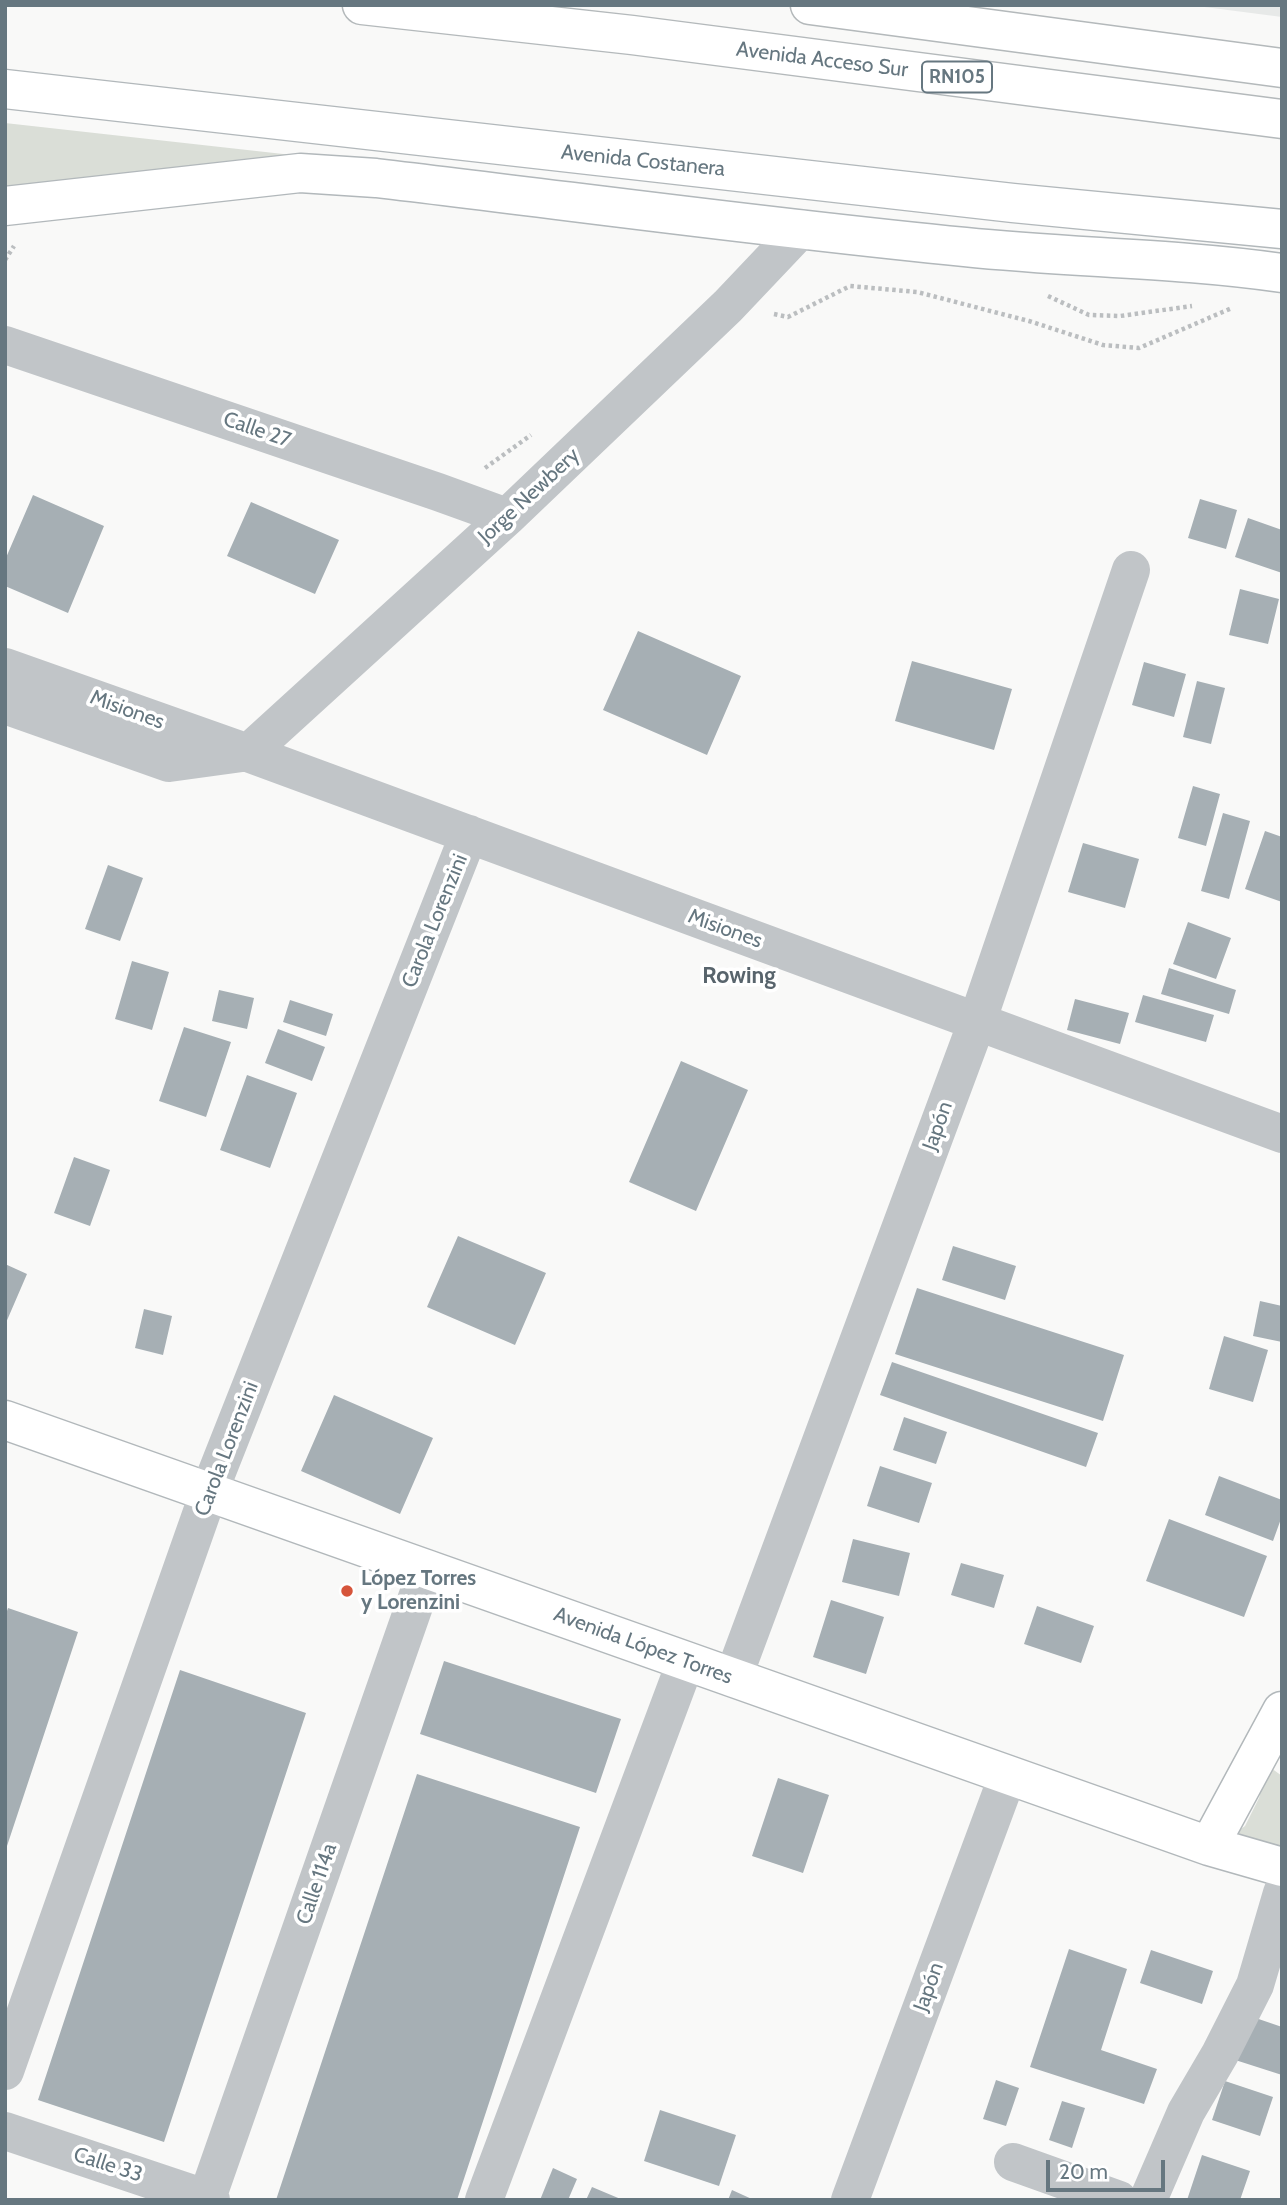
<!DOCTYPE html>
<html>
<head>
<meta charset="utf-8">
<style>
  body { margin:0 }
  #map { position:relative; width:1287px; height:2205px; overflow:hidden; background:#f9f9f8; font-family:Cabin,sans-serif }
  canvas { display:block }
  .frame { position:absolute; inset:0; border:7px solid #667780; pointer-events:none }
  .scale { position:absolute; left:1046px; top:2160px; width:119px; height:32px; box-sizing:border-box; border:4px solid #667780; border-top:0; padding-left:9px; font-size:21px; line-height:24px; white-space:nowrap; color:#667780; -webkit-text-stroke:5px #fff; paint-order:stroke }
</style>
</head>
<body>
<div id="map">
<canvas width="1287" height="2205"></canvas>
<div class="frame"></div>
<div class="scale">20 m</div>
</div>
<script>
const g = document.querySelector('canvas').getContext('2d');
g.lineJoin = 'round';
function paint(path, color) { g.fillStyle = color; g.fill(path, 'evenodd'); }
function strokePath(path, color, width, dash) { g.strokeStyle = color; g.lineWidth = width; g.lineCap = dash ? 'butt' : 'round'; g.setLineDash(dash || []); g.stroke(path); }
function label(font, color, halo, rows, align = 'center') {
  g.font = font + ' Cabin,sans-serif'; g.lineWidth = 7; g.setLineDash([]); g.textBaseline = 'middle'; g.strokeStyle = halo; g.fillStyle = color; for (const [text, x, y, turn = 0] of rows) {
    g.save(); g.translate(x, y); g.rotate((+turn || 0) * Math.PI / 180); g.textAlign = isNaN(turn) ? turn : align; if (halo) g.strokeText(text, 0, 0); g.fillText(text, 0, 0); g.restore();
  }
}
paint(new Path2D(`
  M1189,5h93v12z`), '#e7e9e8');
paint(new Path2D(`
  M5,123l323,36 -323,33z
  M1267,1765l15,11v78l-58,-13 21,-15 14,-28z`), '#daded7');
paint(new Path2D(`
  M33,495l71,31 -36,87 -63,-27v-26z
  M1200,499l37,11 -11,39 -38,-11z
  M251,502l88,38 -24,54 -88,-38z
  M1248,518l34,12v43l-47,-16z
  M1240,589l39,10 -11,45 -39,-9z
  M638,631l103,45 -34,79 -104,-45z
  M912,661l100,28 -18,61 -99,-29z
  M1144,662l42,12 -12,43 -42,-12z
  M1197,681l28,7 -14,56 -28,-7z
  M1193,786l27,8 -14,52 -28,-8z
  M1223,813l27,8 -21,78 -28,-8z
  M1265,831l17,6v65l-37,-13z
  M1083,843l56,16 -14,49 -57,-16z
  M108,865l35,13 -23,63 -35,-12z
  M1188,922l43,16 -15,41 -43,-15z
  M132,961l37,11 -17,58 -37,-11z
  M1169,968l67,22 -7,24 -68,-20z
  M219,990l35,8 -7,31 -35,-8z
  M1143,995l71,20 -8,27 -71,-20z
  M1075,999l54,14 -9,31 -53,-14z
  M290,1000l43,14 -7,22 -43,-14z
  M184,1027l47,15 -25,75 -47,-16z
  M278,1029l47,18 -13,34 -47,-18z
  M681,1061l67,29 -52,121 -67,-29z
  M247,1075l50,18 -27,75 -50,-18z
  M74,1157l36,13 -20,56 -36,-13z
  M458,1236l88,37 -31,72 -88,-38z
  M953,1246l63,20 -11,34 -63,-20z
  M5,1264l22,10 -22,51z
  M917,1288l207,67 -21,66 -208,-67z
  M1260,1301l22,5v36l-29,-6z
  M144,1309l28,7 -9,39 -28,-7z
  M1224,1336l44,14 -15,52 -44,-13z
  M892,1362l206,71 -12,34 -206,-72z
  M334,1395l99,43 -33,76 -99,-43z
  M904,1417l43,15 -11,32 -43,-14z
  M880,1466l52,17 -13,40 -52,-17z
  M1219,1476l63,24v16l-9,25 -68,-26z
  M1169,1519l98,37 -23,61 -98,-36z
  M853,1539l57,14 -11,43 -57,-14z
  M961,1563l43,12 -10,33 -43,-13z
  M831,1600l53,17 -18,57 -53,-17z
  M1037,1606l57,20 -13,37 -57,-19z
  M8,1608l70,24 -72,217 -1,-232z
  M444,1661l177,58 -25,74 -176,-59z
  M180,1670l126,43 -142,429 -126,-42z
  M417,1774l163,53 -123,373h-181z
  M778,1778l51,17 -26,78 -51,-17z
  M1069,1949l58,20 -26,81 56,19 -13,35 -114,-37z
  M1151,1950l62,21 -11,33 -62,-21z
  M1244,2014l38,13v48l-53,-17z
  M996,2080l23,8 -13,38 -23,-7z
  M1225,2081l48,16 -13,39 -48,-16z
  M1062,2101l23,7 -13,40 -23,-8z
  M660,2110l76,25 -17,51 -75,-25z
  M1202,2155l48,16 -10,29h-53z
  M553,2168l24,11 -9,21h-28z
  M592,2187l31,13h-37z
  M732,2190l22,10h-26z`), '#a6afb4');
const major = new Path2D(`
  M5,89l1008,114 269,26
  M5,206l295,-33 76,5c196,23 392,50 589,69 105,11 212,11 317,26
  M5,1420l1204,426 73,21
  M1209,1846l73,-135`);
const highway = new Path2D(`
  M362,5l270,30 650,84
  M810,5l472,63`);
strokePath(major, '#b2b8bb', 41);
strokePath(highway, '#b4b9bb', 41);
strokePath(new Path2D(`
  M5,260l9,-14
  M1048,296l41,19 31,1 72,-10
  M774,314l14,3 62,-31 67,6 112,29 74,24 36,3 93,-40
  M485,468l46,-33`), '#bbbec0', 4.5, [3.5, 3.5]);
strokePath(new Path2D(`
  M5,345l433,147 69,25
  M5,667l243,86 1034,381
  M5,705l164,58 73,-10
  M248,753l259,-236 221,-211 73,-77
  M733,1678l244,-656 154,-452
  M5,2071l204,-579 260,-658
  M5,2131l206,69
  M1013,2162l106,38
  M207,2198l220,-629
  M484,2200l202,-539
  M850,2200l158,-425
  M1148,2200l38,-88 34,-58 35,-69 27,-92`), '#c1c5c8', 38);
strokePath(major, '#fff', 38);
strokePath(highway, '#fff', 38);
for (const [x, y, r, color] of [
  [347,1591,7,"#d6553b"]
]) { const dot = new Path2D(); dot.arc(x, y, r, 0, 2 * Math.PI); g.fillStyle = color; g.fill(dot); strokePath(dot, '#fff', 2.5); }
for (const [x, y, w] of [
  [957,77,70]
]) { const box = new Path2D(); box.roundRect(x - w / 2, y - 15.5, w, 31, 5); g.fillStyle = '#fff'; g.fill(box); strokePath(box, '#667780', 2); }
label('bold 19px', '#667780', null, [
  ["RN105",957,77]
]);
label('21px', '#667780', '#fff', [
  ["Avenida Acceso Sur",822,60,7],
  ["Avenida Costanera",643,161,6],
  ["Calle 27",257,430,19],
  ["Jorge Newbery",529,496,-43],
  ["Misiones",127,710,20],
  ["Carola Lorenzini",435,921,-68],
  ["Misiones",725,929,20],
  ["Japón",938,1126,-70],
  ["Carola Lorenzini",227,1449,-69],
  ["Avenida López Torres",643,1646,20],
  ["Calle 114a",317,1884,-71],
  ["Japón",929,1987,-70],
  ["Calle 33",108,2165,18]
]);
label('bold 21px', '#667780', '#fff', [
  ["López Torres",361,1579],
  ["y Lorenzini",361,1603]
], 'left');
label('bold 23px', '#58646c', '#fff', [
  ["Rowing",739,976]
]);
</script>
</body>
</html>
